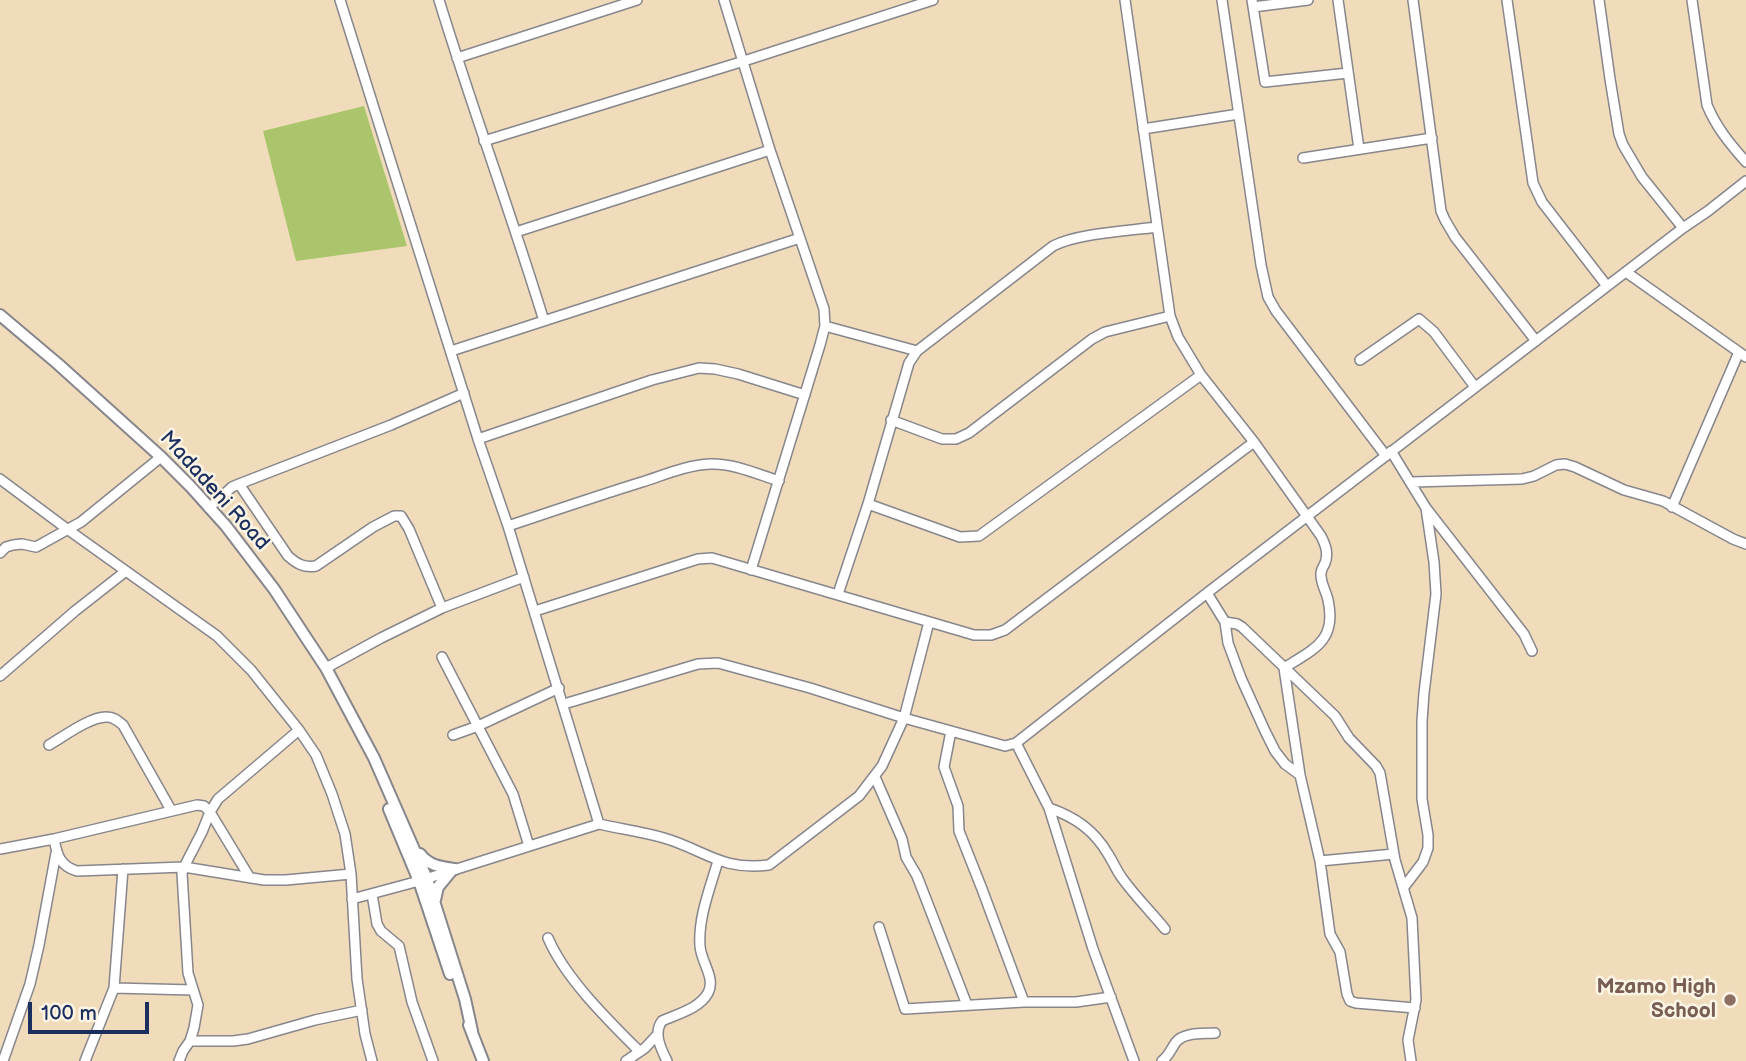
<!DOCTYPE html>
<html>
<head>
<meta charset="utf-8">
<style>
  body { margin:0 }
  #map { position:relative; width:1746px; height:1061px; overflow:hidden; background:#f0dcbb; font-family:"Balsamiq Sans",sans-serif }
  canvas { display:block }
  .scale { position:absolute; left:28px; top:1002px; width:121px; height:32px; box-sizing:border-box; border:4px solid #1b2f5e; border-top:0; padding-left:9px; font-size:21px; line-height:24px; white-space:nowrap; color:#1b2f5e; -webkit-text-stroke:5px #fcf5e5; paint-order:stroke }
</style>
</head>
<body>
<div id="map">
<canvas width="1746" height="1061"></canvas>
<div class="scale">100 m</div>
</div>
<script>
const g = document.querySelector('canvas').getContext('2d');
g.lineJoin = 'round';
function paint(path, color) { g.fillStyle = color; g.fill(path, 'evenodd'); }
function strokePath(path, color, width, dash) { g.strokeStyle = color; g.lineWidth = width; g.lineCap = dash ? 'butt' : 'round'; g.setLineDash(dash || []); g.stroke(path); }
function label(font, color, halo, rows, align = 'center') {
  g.font = font + ' "Balsamiq Sans",sans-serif'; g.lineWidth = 5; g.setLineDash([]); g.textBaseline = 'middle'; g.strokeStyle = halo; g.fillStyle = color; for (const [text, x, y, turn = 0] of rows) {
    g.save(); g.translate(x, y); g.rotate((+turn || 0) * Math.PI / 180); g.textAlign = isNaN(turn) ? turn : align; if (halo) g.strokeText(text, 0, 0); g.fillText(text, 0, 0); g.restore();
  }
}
paint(new Path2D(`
  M364,106l43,140 -111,15 -33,-130z`), '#aac56b');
const minor = new Path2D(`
  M340,0l138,439 30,87 91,298 -180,57 -67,18
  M439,0c33,108 72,213 105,321
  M724,0l46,150 54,159 1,17 -5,19 -69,225
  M1125,0l45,316 8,21 23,38 53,67 67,94c4,8 8,17 4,27 -2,5 -3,4 -4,10 -1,9 5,18 7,27 9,41 -14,49 -44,68l16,107 20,86 10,73 10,18 7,42 3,7 6,2 59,5
  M1222,0l39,265 7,32 8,14 110,145
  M1252,0l13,82 83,-9
  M1338,0l21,149
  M1413,0l28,211 4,9 10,17 81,104
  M1507,0l26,183 9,19 65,84
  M1599,0l11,79 9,55 4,11 19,32 41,51
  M1692,0l15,105c9,22 23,39 39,57
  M1253,7l55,-7
  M457,58l180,-58
  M1143,129l96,-15
  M484,141l260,-80 189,-61
  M1303,158l129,-20
  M516,232l254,-82
  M1626,272l120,85
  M825,326l92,25
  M451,351l349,-113
  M1360,360l59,-41 15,13 41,55
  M891,420l51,19h14l13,-6 123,-94 13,-7 65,-16
  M478,439l174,-59 47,-12 16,1 23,5 67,21
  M1391,451l35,57 98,126 8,17
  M0,479l67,50 150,107 34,34 48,60 17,25 16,39 13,40 6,40 6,105 8,55 7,27
  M1412,482l110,-3 12,-3 22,-11 9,-1 10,3 49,23 39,11 70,38 13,5
  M239,484l49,72c9,8 16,12 28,10l57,-39 21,-11h7l8,13 33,79
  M868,504l92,33 19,-1 222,-161
  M1672,507l67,-155
  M209,508l23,-21 7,-3 152,-59 73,-32
  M508,526c45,-15 89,-30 134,-44 22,-7 45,-17 68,-18 23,-1 47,10 69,17
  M0,553l6,-6 7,-2 9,-1 14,3 45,-25 80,-65
  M1207,593l18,29 3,21 13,35 24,53 10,20 10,13 15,11
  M838,594l30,-90 41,-141 8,-12 136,-105c26,-13 75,-15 104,-19
  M535,611l163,-52 14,-1 262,77h17l14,-5 249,-188
  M1225,622l12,2 5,3 93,89 14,22 27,28 4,7 15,87 17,58 4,82 -8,40 3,21
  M442,657l71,137 16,52
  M326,668l55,-30 61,-30 82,-31
  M0,676l75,-65 51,-40
  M564,704l134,-40 20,-1 92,25 94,30 101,28 11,-3 191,-150 476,-365 25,-17 38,-30
  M951,731l-7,36 14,39 1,25 23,58 42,113
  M453,735l25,-9 81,-38
  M1016,743l33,65 44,141 41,112
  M49,745c14,-8 42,-29 58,-28 7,0 11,4 16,8l48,85
  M875,777l27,62 4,18 11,19 50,129
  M1049,808c26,9 45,22 59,46 5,8 9,17 14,24 13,18 29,34 43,51
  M599,824c22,5 44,8 65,14 41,12 57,33 105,27l90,-69 23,-30 22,-48 25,-96
  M54,839c3,16 6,27 23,32l107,-4 80,13h22l65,-6
  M0,849l54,-10 143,-34 7,1 6,6 40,66
  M1320,861l74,-7
  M1404,887l19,-25 5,-14v-13l-6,-36v-78l2,-28 12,-99 -2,-32 -8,-54
  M372,894l5,30 4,7 18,15 13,56 21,59
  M879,927l26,82 119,-7h52l35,-5
  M548,938c17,40 60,82 91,113
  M114,988l79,2
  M190,1041l4,-13 4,-23 -10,-32 -6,-100 2,-6 18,-35 8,-20 8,-13 81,-69
  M3,1061l27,-77 9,-39 17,-92
  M85,1061l29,-73 9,-119
  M179,1061l4,-10 7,-10h43l15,-2 67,-19 47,-10
  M626,1061l19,-13 12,-13
  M667,1061c-6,-12 -14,-28 -5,-40 15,-7 37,-12 46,-28 8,-15 -7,-31 -8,-47 -2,-28 10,-58 18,-85
  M1162,1061c7,-5 9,-12 14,-19 8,-10 27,-8 39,-9`);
const tertiary = new Path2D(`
  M0,315l58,49 103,93 30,30 35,39 48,63 52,79 48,90 53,121 38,120 7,32
  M389,809l30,72 31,93
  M420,854c9,12 21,13 35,15
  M435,900l3,-13 14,-17
  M469,1025l14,36`);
strokePath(minor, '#86868c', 12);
strokePath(tertiary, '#86868c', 14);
strokePath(minor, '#fff', 9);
strokePath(tertiary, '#fff', 10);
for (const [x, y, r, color] of [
  [1730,1000,7,"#8d6e63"]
]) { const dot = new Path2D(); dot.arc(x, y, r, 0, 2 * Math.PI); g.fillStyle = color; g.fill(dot); strokePath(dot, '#fcf5e5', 2.5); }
label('21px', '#1b2f5e', '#fcf5e5', [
  ["Madadeni Road",214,491,48]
]);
label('bold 21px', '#785e54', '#fcf5e5', [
  ["Mzamo High",1716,988],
  ["School",1716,1012]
], 'right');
</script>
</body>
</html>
